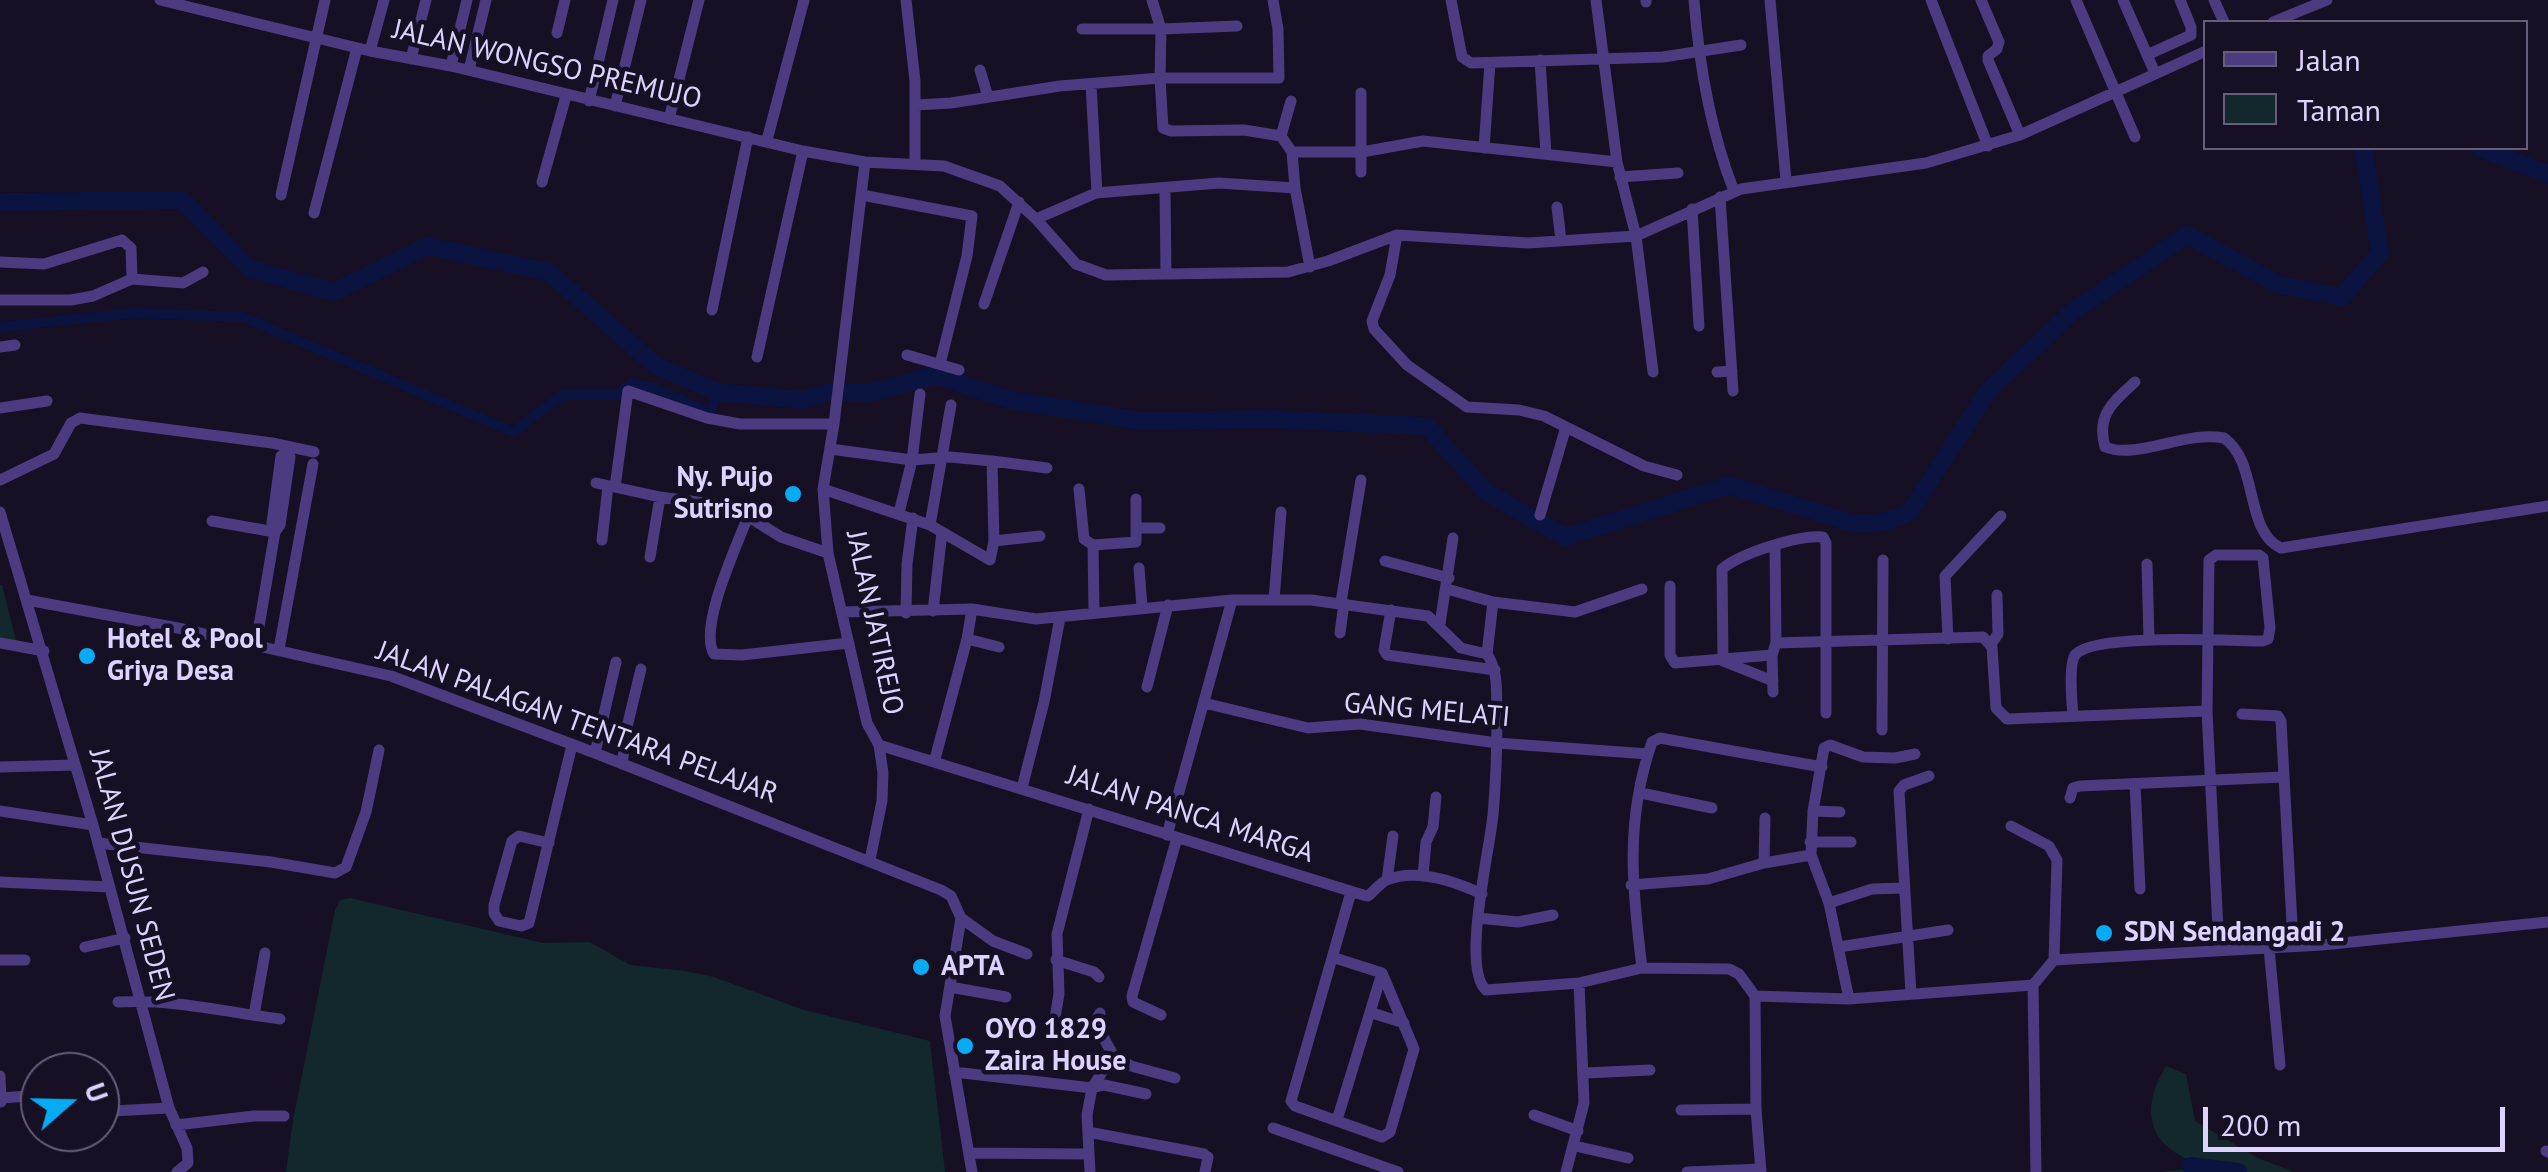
<!DOCTYPE html>
<html>
<head>
<meta charset="utf-8">
<style>
  body { margin:0 }
  #map { position:relative; width:2548px; height:1172px; overflow:hidden; background:#170f23; font-family:"PT Sans",sans-serif }
  canvas { display:block }
  .legend { position:absolute; left:2203px; top:20px; width:325px; height:130px; box-sizing:border-box; background:#170f23; border:2px solid #675d7b; margin:0; padding:12px 18px; list-style:none; font-size:30px; color:#e0d2fe }
  .legend li { display:flex; align-items:center; gap:20px; height:50px }
  .legend b { width:50px; border:2px solid #675d7b }
  .north { position:absolute; left:20px; top:1052px; width:100px; height:100px; box-sizing:border-box; background:#170f23; border:2px solid #675d7b; border-radius:50%; rotate:70deg; font-size:28px; font-weight:700; line-height:40px; text-align:center; color:#e0d2fe }
  .north::after { content:''; display:block; margin:auto; width:35px; height:45px; background:#07abf5; clip-path:polygon(50% 0,100% 100%,50% 72%,0 100%) }
  .scale { position:absolute; left:2203px; top:1107px; width:302px; height:45px; box-sizing:border-box; border:5px solid #e0d2fe; border-top:0; padding-left:12px; font-size:30px; line-height:35px; white-space:nowrap; color:#e0d2fe; -webkit-text-stroke:8px #170f23; paint-order:stroke }
</style>
</head>
<body>
<div id="map">
<canvas width="2548" height="1172"></canvas>
<ul class="legend">
<li><b style="height:12px;background:#4c3b81"></b>Jalan</li>
<li><b style="height:28px;background:#12282d"></b>Taman</li>
</ul>
<div class="north">U</div>
<div class="scale">200 m</div>
</div>
<script>
const g = document.querySelector('canvas').getContext('2d');
g.lineJoin = 'round';
function paint(path, color) { g.fillStyle = color; g.fill(path, 'evenodd'); }
function strokePath(path, color, width, dash) { g.strokeStyle = color; g.lineWidth = width; g.lineCap = dash ? 'butt' : 'round'; g.setLineDash(dash || []); g.stroke(path); }
function label(font, color, halo, rows, align = 'center') {
  g.font = font + ' "PT Sans",sans-serif'; g.lineWidth = 9; g.setLineDash([]); g.textBaseline = 'middle'; g.strokeStyle = halo; g.fillStyle = color; for (const [text, x, y, turn = 0] of rows) {
    g.save(); g.translate(x, y); g.rotate((+turn || 0) * Math.PI / 180); g.textAlign = isNaN(turn) ? turn : align; if (halo) g.strokeText(text, 0, 0); g.fillText(text, 0, 0); g.restore();
  }
}
paint(new Path2D(`
  M0,585h2l15,59 -17,-2z
  M350,898l193,45 47,-1 40,23 56,6 28,6 90,33 126,31 15,131h-659l7,-52 42,-210 5,-10z
  M2166,1066l20,8 9,47 63,37 36,14h-132l44,-5c-10,-5 -21,-8 -30,-14 -35,-22 -28,-58 -10,-87z`), '#12282d');
strokePath(new Path2D(`
  M0,327l134,-14 109,4 270,115 49,-37h55l14,-12 24,5 55,25 7,-21`), '#0b1340', 10);
strokePath(new Path2D(`
  M2480,148l68,26
  M0,202l182,-2 68,69 84,23 93,-46 122,26 106,93 62,27 85,8 28,-8 39,1 67,-18 74,25 131,21 129,-2 157,7 59,66 79,45 165,-52 122,38c22,2 39,-1 59,-12l76,-119 86,-81 114,-76 93,50 62,12 38,-44 -17,-105
  M2191,1166l47,6`), '#0b1340', 18);
strokePath(new Path2D(`
  M160,0l210,51 81,15 352,85 62,11 79,4 56,20 36,33 40,45 30,11 182,-3 40,-11 69,-26 131,8 108,-7 105,-47 185,-26 94,-28 186,-84
  M906,0l9,81v82
  M1451,0l11,57 9,6 192,-6 78,-12
  M1596,0l21,162
  M1646,0v2
  M1694,0c5,64 16,130 40,191
  M1770,0l16,181
  M1931,0l57,146
  M1981,0l18,42 -2,7 -9,7v4l32,75
  M2076,0l59,137
  M2123,0l32,73
  M2214,0l10,22
  M2273,22l54,-22
  M1237,26l-76,3 -1,49h119l-1,-49 -5,-29
  M1082,29h79l-9,-29
  M557,33l8,-33
  M370,51l14,-51
  M2147,55l44,-20v-8l-11,-27
  M411,59l15,-59
  M1540,60l6,94
  M451,66l16,-66
  M469,70l17,-70
  M980,70l8,27
  M1091,84l6,109
  M589,101l24,-101
  M916,105l35,-2 109,-17 100,-8 3,50 8,3 73,-1 37,6 11,16h70l61,-11 194,21 19,74 17,136
  M615,106l26,-106
  M669,119l30,-119
  M1281,136l10,-35
  M767,140l37,-140
  M1484,148l6,-85
  M1292,152l3,36 15,79
  M865,162l-31,262 -11,65 5,64 39,170 12,22 4,28 -1,28 -12,59
  M1361,172v-79
  M1620,177l58,-4
  M542,182l24,-86
  M1165,190l1,84
  M281,195l44,-195
  M862,195l110,21 -5,40 -27,108
  M1720,197l13,194
  M1557,207l4,33
  M1692,209l7,117
  M314,213l43,-165
  M1036,219l60,-26 123,-10 76,5
  M1397,235l-7,40 -18,46 2,8 33,36 60,42 52,3 25,6 100,50 33,9
  M0,262l44,2 78,-24 9,8 1,31 -39,17 -22,4h-71
  M132,279l51,4 20,-11
  M984,304l35,-102
  M712,310l36,-173
  M0,347l15,-2
  M907,355l52,15
  M757,357l46,-206
  M1717,372l15,-1
  M2135,382c-22,20 -39,33 -30,65 33,13 81,-17 119,-9 35,24 20,93 57,110l267,-42
  M0,408l47,-7
  M830,449l82,11 38,-3 42,4
  M0,480l54,-26 17,-31 9,-5 192,25 42,9
  M596,483l64,14 61,8 20,7 40,25 47,16
  M615,487l13,-96 79,27 33,6h94
  M823,489l107,36 60,35 4,-19 -2,-80 55,7
  M1079,489l5,50 9,6 1,67
  M0,512l93,313 76,283 18,40 1,15 -11,9
  M899,513l13,-53 8,-66
  M1540,515l26,-88
  M748,516c-11,30 -50,111 -34,138l28,1 107,-12
  M212,521l63,11 -3,-9 9,-67 9,1 -10,68 -5,7 -19,112
  M930,525l21,-120
  M1138,528h22
  M602,540l6,-54
  M994,541l46,-5
  M1093,545l43,-3v-43
  M1775,547l1,96
  M650,557l10,-60
  M1385,561l64,17
  M2147,564l2,76
  M1139,568l3,39
  M1670,586v69l5,8 97,-8 4,-12 207,-6 9,10 4,61 11,11 200,-8 12,238
  M1447,589l46,13 82,10 67,-23
  M27,600l156,29 208,47 204,77 346,137 10,6 10,22 -16,98 27,156
  M1274,600l7,-88
  M1341,602l20,-122
  M1391,610l-7,40 3,5 108,15
  M933,611l9,-79
  M842,612l130,-3 64,10 196,-19h79l117,16 33,32 26,6c12,18 9,39 10,60 0,34 -1,68 -4,101 -3,34 -32,153 -7,175l93,-7 63,-15 87,1 10,5 16,22 94,3 184,-14
  M906,613l1,-49 6,-46
  M1440,624l13,-86
  M1340,633l4,-30
  M967,639l32,8
  M1948,639l-3,-63 56,-60
  M0,643l44,8
  M1991,644l7,-10 -1,-39
  M279,649l34,-185
  M1487,654l6,-52
  M1772,655l1,37
  M1773,681l-50,-20 -1,-92c19,-16 76,-34 101,-32l3,6v170
  M1147,687l21,-82
  M1204,703l104,25 52,-4 137,19 151,11
  M2242,714l36,2 3,5 11,203
  M2073,716c-1,-13 -5,-54 3,-62 20,-21 154,-13 187,-13l5,-2 2,-11 -7,-70 -4,-3h-43l-7,5 -2,151
  M1882,730l1,-170
  M879,745l484,150 5,1c5,-4 13,-14 19,-16 29,-12 67,1 95,14
  M595,753l21,-91
  M935,759l32,-120 5,-30
  M622,764l6,-41 13,-54
  M0,767l75,-2
  M2135,784l5,105
  M1022,788l22,-86 16,-84
  M1641,793l71,15
  M2070,798l3,-10 7,-2 203,-9
  M0,811l93,14
  M1813,811l27,1
  M2011,826l38,20 8,14 -3,100
  M1167,835l65,-235
  M1810,842h41
  M98,843l173,19 64,11 11,-6 20,-55 13,-62
  M549,843l-30,-7 -7,5 -18,64v8l5,8 22,5 8,-3 43,-178
  M1764,863l1,-45
  M1423,876l3,-34 7,-15 3,-30
  M1387,880l6,-44
  M0,882l110,5
  M1631,885l77,-6 56,-16 47,-8
  M1829,903l43,-14 32,-1
  M961,918l32,23 34,13
  M1478,918l40,4 35,-7
  M85,947l40,-9
  M1839,947l109,-17
  M2269,948l11,117
  M1335,958l47,15 32,76 -24,83 -8,5 -87,-31 -4,-5 60,-209
  M0,960h25
  M1056,960l38,12 5,5
  M1642,968c-10,-80 -17,-148 10,-226l8,-4 162,29
  M2033,985l21,-25 268,-15 226,-23
  M2033,985l3,187
  M950,987l56,10
  M1911,994l-12,-203 5,-6 25,-9
  M1755,996l1,113 5,63
  M1849,999l-20,-96 -18,-48 2,-44 11,-63 6,-3 33,12 32,1 20,-4
  M118,1002c54,-3 108,10 162,17
  M1372,1013l32,10
  M254,1015l11,-62
  M1161,1015l-28,-13 -1,-6 45,-158
  M1082,1035l-18,-1 -10,-10 5,-30 -2,-60 32,-125
  M1113,1055l18,11 44,12
  M954,1072l138,16 12,-3 42,9
  M1585,1073l65,-3
  M0,1076l1,26
  M2,1098l38,-3
  M1681,1110l75,-1
  M112,1111l57,-3
  M1534,1115l44,16
  M1337,1120l45,-147
  M176,1125l78,-9h30
  M1273,1128l125,44
  M1088,1132l116,22
  M1575,1146l53,12
  M2546,1151l2,1
  M970,1153l117,1
  M1090,1172l-3,-57 5,-27 21,-33 -18,-33 5,-9
  M1205,1172l3,-15
  M1566,1172l18,-69 -5,-120
  M1687,1172l74,-3`), '#4c3b81', 11);
for (const [x, y, r, color] of [
  [793,494,10,"#07abf5"],
  [87,656,10,"#07abf5"],
  [2104,933,10,"#07abf5"],
  [921,967,10,"#07abf5"],
  [965,1046,10,"#07abf5"]
]) { const dot = new Path2D(); dot.arc(x, y, r, 0, 2 * Math.PI); g.fillStyle = color; g.fill(dot); strokePath(dot, '#170f23', 4); }
label('28px', '#e0d2fe', '#170f23', [
  ["JALAN WONGSO PREMUJO",547,65,13],
  ["JALAN JATIREJO",874,623,78],
  ["GANG MELATI",1427,711,5],
  ["JALAN PALAGAN TENTARA PELAJAR",577,723,20],
  ["JALAN PANCA MARGA",1190,815,18],
  ["JALAN DUSUN SEDEN",131,875,75]
]);
label('bold 28px', '#e0d2fe', '#170f23', [
  ["Ny. Pujo",773,478,"right"],
  ["Sutrisno",773,510,"right"],
  ["Hotel & Pool",107,640],
  ["Griya Desa",107,672],
  ["SDN Sendangadi 2",2124,933],
  ["APTA",941,967],
  ["OYO 1829",985,1030],
  ["Zaira House",985,1062]
], 'left');
</script>
</body>
</html>
